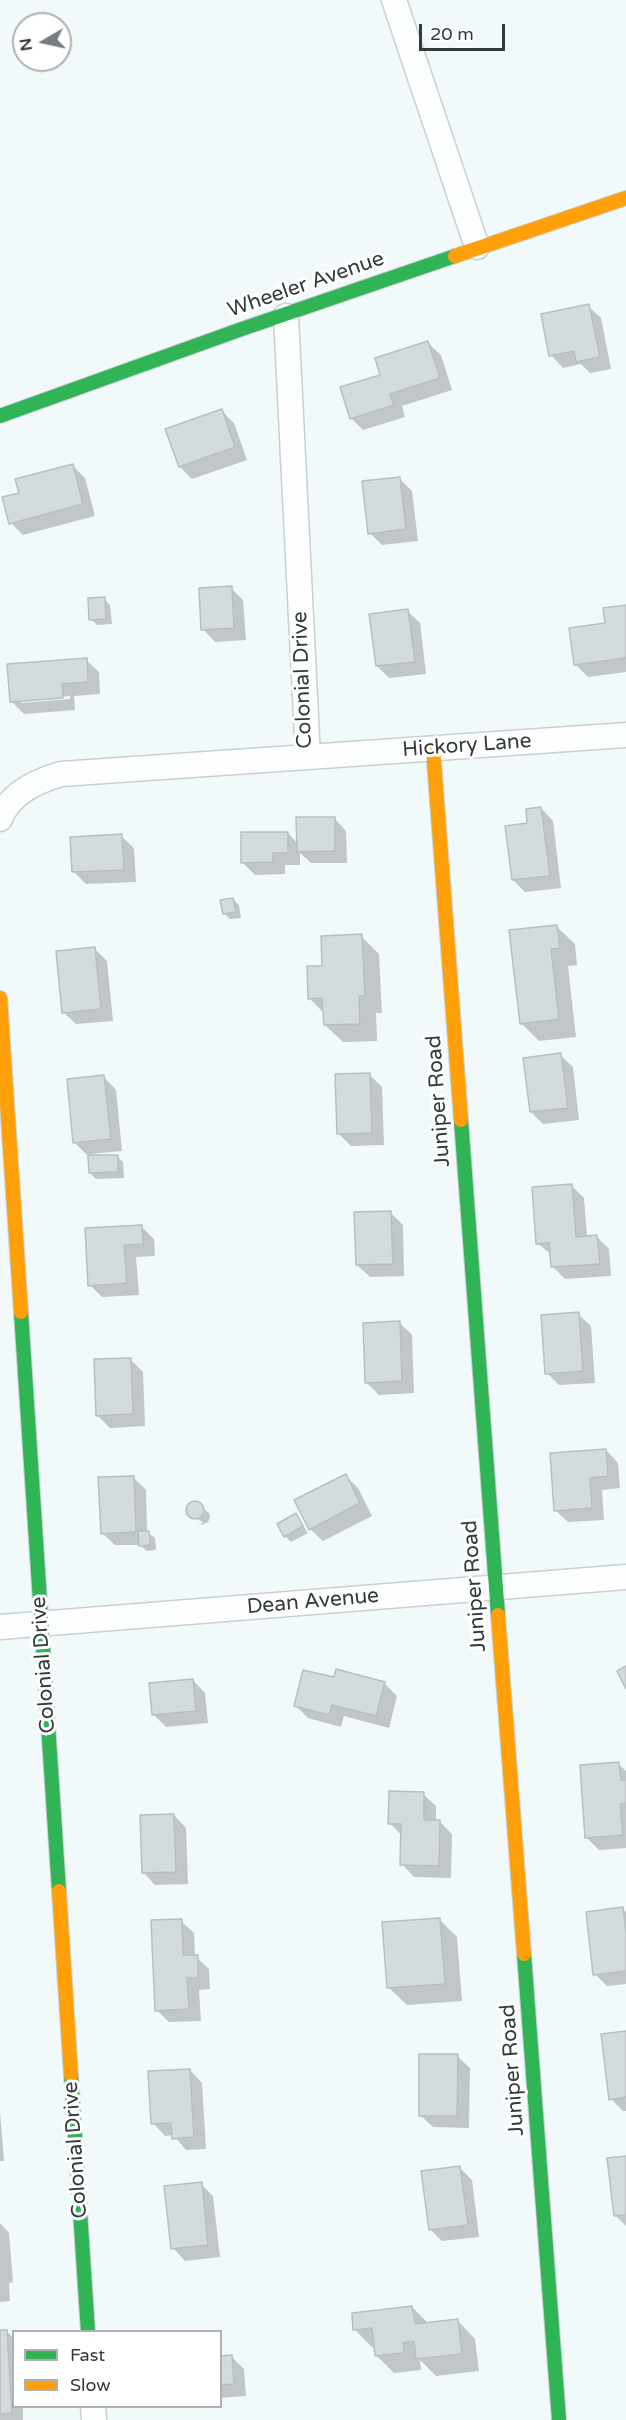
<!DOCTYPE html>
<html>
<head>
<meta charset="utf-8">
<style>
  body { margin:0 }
  #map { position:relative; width:626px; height:2420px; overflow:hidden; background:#f2f9fb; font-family:"Varela Round",sans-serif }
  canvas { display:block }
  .legend { position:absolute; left:12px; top:2330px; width:210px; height:78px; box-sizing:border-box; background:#fff; border:2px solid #aeb1b1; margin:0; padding:8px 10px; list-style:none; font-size:18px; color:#343b3c }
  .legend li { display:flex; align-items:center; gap:12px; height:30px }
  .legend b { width:30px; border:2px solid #aeb1b1 }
  .north { position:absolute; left:12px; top:12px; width:60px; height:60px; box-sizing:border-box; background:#fff; border:2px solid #aeb1b1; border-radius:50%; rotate:261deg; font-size:16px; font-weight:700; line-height:24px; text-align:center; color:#343b3c }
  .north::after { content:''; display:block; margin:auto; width:21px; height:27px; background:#767e7f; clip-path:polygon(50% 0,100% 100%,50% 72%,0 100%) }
  .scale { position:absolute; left:419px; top:24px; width:86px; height:27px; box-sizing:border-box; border:3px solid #343b3c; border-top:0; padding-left:8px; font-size:18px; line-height:21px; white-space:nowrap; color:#343b3c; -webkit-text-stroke:4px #fff; paint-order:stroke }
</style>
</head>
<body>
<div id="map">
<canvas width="626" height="2420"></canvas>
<ul class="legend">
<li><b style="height:8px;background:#30b455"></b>Fast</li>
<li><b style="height:8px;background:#ff9f0a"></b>Slow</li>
</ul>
<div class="north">N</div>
<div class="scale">20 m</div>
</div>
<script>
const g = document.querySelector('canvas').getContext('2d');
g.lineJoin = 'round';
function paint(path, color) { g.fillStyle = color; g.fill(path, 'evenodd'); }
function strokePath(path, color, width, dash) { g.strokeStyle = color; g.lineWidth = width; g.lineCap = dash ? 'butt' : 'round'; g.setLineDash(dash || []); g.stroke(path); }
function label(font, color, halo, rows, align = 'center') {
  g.font = font + ' "Varela Round",sans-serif'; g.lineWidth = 6; g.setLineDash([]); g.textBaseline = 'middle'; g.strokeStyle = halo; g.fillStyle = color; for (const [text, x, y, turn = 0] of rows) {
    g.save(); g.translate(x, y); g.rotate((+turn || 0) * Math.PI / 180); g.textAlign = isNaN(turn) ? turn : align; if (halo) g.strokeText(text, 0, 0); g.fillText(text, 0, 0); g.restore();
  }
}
paint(new Path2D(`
  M588,306l13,12 10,51 -21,4 -9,-9 -18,4 -12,-13z
  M428,343l13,12 11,35 -50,16 3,11 -42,13 -12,-12 31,-42z
  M221,410l13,13 13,37 -55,19 -12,-12z
  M72,465l13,13 10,38 -72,19 -12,-12 10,-29z
  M399,478l13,13 6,50 -36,4 -12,-12z
  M231,588l12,12 3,40 -31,2 -12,-13z
  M104,599l6,6 2,19 -15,1 -6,-6z
  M626,606v66l-38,5 -13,-13z
  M407,611l13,12 6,51 -37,4 -12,-12z
  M86,660l13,12 1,22 -26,2 1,14 -51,4 -13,-13zM70,696v3l-49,4v-3z
  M541,808l12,13 8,67 -36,4 -12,-12 16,-56z
  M334,818l12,13 1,32h-36l-11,-10v12h-15v9l-30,1 -13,-13 46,-29 10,11z
  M121,836l13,12 2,34 -50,2 -12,-12z
  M233,899l6,6 2,13 -11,1 -6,-6z
  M557,927l18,17 2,21 -9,1 8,71 -37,4 -18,-18z
  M361,936l18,18 3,59h-6l1,28 -34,1 -18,-17 -1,-12 -15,-15 15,-31z
  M94,948l13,13 6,60 -37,3 -13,-12z
  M560,1055l13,12 6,53 -36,4 -12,-12z
  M369,1074l13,13 2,58 -33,1 -13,-13z
  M104,1077l12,13 6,61 -31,3v3l26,-1 6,6 1,16 -28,1 -6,-6v-19l-3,1 -13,-13z
  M571,1185l13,13 3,39h10l12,12 2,27 -46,3 -12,-12 -1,-12 -15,-12z
  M390,1212l13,13 1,51 -34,1 -13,-12z
  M141,1226l13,13 1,17 -19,1 3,38 -37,2 -12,-12 -4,-56z
  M578,1314l13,12 4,57 -36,2 -12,-12z
  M400,1323l12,12 2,58 -35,2 -13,-13z
  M130,1359l13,13 2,54 -35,2 -13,-13z
  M606,1450l12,13 2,25 -18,2 2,30 -36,2 -13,-12z
  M345,1475l13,13 14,28 -49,25 -13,-12z
  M133,1477l13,13 1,42 8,6 1,12 -9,1 -7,-6h-25l-13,-12z
  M197,1503l12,10 1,4 -2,5 -6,3 -5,-3 4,2 2,-2 -15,-7v-7l3,-4z
  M296,1515l12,18 -17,9 -6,-6z
  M335,1679l49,4 13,13 -8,32 -45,-12 -3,11 -33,-9 -13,-13z
  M193,1680l12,13 3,30 -42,4 -13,-13z
  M618,1764l8,7v77l-27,2 -12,-12z
  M423,1794l13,12v16h4l12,12 -1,44 -37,-1 -12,-13v-28l-12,-13z
  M174,1815l12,13 2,56 -33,1 -12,-13z
  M622,1909l4,3v72l-19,2 -12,-12z
  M439,1919l18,18 5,64 -55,4 -18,-17z
  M181,1921l13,12 1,23 14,13 1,20 -11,1 2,31 -32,1 -12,-12z
  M626,2033v78h-3l-12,-12z
  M457,2056l13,12 -1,60 -36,-1 -13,-12z
  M190,2070l12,13 4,66 -20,1 -13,-15 -8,1 -12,-13z
  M0,2111l4,50h-4z
  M626,2157v69l-10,-10z
  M460,2168l12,12 7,57 -37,4 -12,-12z
  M201,2184l12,12 7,61 -35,4 -12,-13z
  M0,2223l9,10 4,49 -4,1 1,18 -10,1z
  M412,2307l17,17 29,-3 17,18 4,32 -43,5 -16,-16 1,10 -27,3 -18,-18 -1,-8 -2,1 -18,-18z
  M0,2331h6l8,7v68h9v14h-23z
  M231,2356l13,13 2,27 -26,2v-41z`), '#0003');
const building = new Path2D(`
  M589,304l11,53 -24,5 -2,-11 -25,5 -8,-42z
  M428,341l12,37 -50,16 4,11 -44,14 -10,-32 40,-12 -5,-17z
  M222,409l13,38 -56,20 -14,-38z
  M73,464l10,40 -74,20 -7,-27 17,-4 -4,-14z
  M400,477l6,52 -38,5 -6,-53z
  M232,586l2,42 -33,2 -2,-42z
  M105,597l1,22 -17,1 -1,-22z
  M626,605v53l-52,7 -5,-37 36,-5 -2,-15z
  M408,609l7,53 -39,4 -7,-52z
  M87,658l1,24 -26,2 1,14 -53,4 -3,-38z
  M541,807l9,69 -38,4 -7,-54 22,-3 -1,-14z
  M296,817h39v34l-38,1z
  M241,832h47v21h-15v9l-32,1z
  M122,834l2,36 -52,2 -2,-35z
  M233,898l3,14 -13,2 -3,-14z
  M557,925l3,23 -9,1 8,70 -39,5 -11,-94z
  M362,934l3,62h-6l1,28 -36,1 -2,-27 -14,1 -1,-33h15l-1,-30z
  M95,947l6,62 -39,4 -6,-62z
  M561,1053l7,55 -38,4 -7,-54z
  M370,1073l2,60 -35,1 -2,-60z
  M104,1075l7,64 -38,4 -6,-64z
  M88,1155h30v17l-29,1z
  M572,1184l4,53 21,-2 3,29 -49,3 -2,-24 -13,1 -4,-57z
  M391,1211l2,53 -37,1 -2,-53z
  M142,1225l1,19 -19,1 3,38 -39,3 -3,-58z
  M579,1312l4,59 -38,3 -4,-59z
  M400,1321l2,60 -37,2 -2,-60z
  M131,1358l2,56 -37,2 -2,-57z
  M606,1449l2,27 -18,2 2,30 -38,3 -4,-58z
  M346,1474l14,29 -51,27 -15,-30z
  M134,1476l2,56 -35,2 -3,-57z
  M186 1510a9 9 0 1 1 18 0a9 9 0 1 1-18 0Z
  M296,1513l7,13 -19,11 -7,-13z
  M138,1531h11l1,14 -11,1z
  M626,1666v23l-9,-18z
  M336,1669l49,13 -9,34 -44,-11 -3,10 -35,-9 9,-36 31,7z
  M193,1679l3,32 -44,4 -3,-32z
  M619,1762l2,18h5v23l-6,1 3,31 -38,3 -5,-73z
  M389,1791l35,1v28h16l-1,46 -39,-1 1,-41h-13z
  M174,1814l2,58 -34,1 -2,-58z
  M623,1907l3,26v38l-33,4 -7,-63z
  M440,1918l5,66 -58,4 -5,-66z
  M182,1919l1,36h15v23h-11l2,31 -34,2 -4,-91z
  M626,2031v66l-17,3 -8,-66z
  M419,2054h39l-1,62h-38z
  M190,2069l4,68 -22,2 -1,-16 -20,1 -3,-53z
  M626,2156v59l-12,1 -7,-58z
  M460,2166l8,59 -39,5 -8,-59z
  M202,2182l6,63 -37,4 -7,-63z
  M412,2306l3,18 43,-5 4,35 -46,5 -2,-18 -11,2 1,10 -29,3 -3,-28 -19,2 -1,-17z
  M0,2330h7l5,83 -12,1z
  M232,2355l2,29 -14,1v-29z`);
paint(building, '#d4dbdc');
strokePath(building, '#b8bfc0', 1.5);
const street = new Path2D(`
  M394,0l83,247
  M308,757l318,-22
  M0,819c9,-25 37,-38 61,-45l247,-17 -22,-441
  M0,1627l626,-50
  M93,2406l1,14`);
const fast = new Path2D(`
  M0,416l239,-86 216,-74
  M461,1120l37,495
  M21,1312l38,579
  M524,1954l35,466
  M71,2075l17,257`);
const slow = new Path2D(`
  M455,256l171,-58
  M433,748l28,372
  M0,998l21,314
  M498,1615l26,339
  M59,1891l12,184`);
strokePath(street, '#c9d0d1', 27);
strokePath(fast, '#c9d0d1', 16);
strokePath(slow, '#c9d0d1', 16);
strokePath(street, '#fdfefe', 24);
strokePath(fast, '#30b455', 14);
strokePath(slow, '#ff9f0a', 14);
label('21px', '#343b3c', '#fff', [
  ["Wheeler Avenue",306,285,-19],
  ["Colonial Drive",303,680,-92],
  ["Hickory Lane",467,746,-4],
  ["Juniper Road",439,1101,-94],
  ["Juniper Road",475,1586,-94],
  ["Dean Avenue",313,1602,-5],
  ["Colonial Drive",44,1665,-94],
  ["Juniper Road",513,2070,-94],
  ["Colonial Drive",76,2150,-94]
]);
</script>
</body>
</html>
